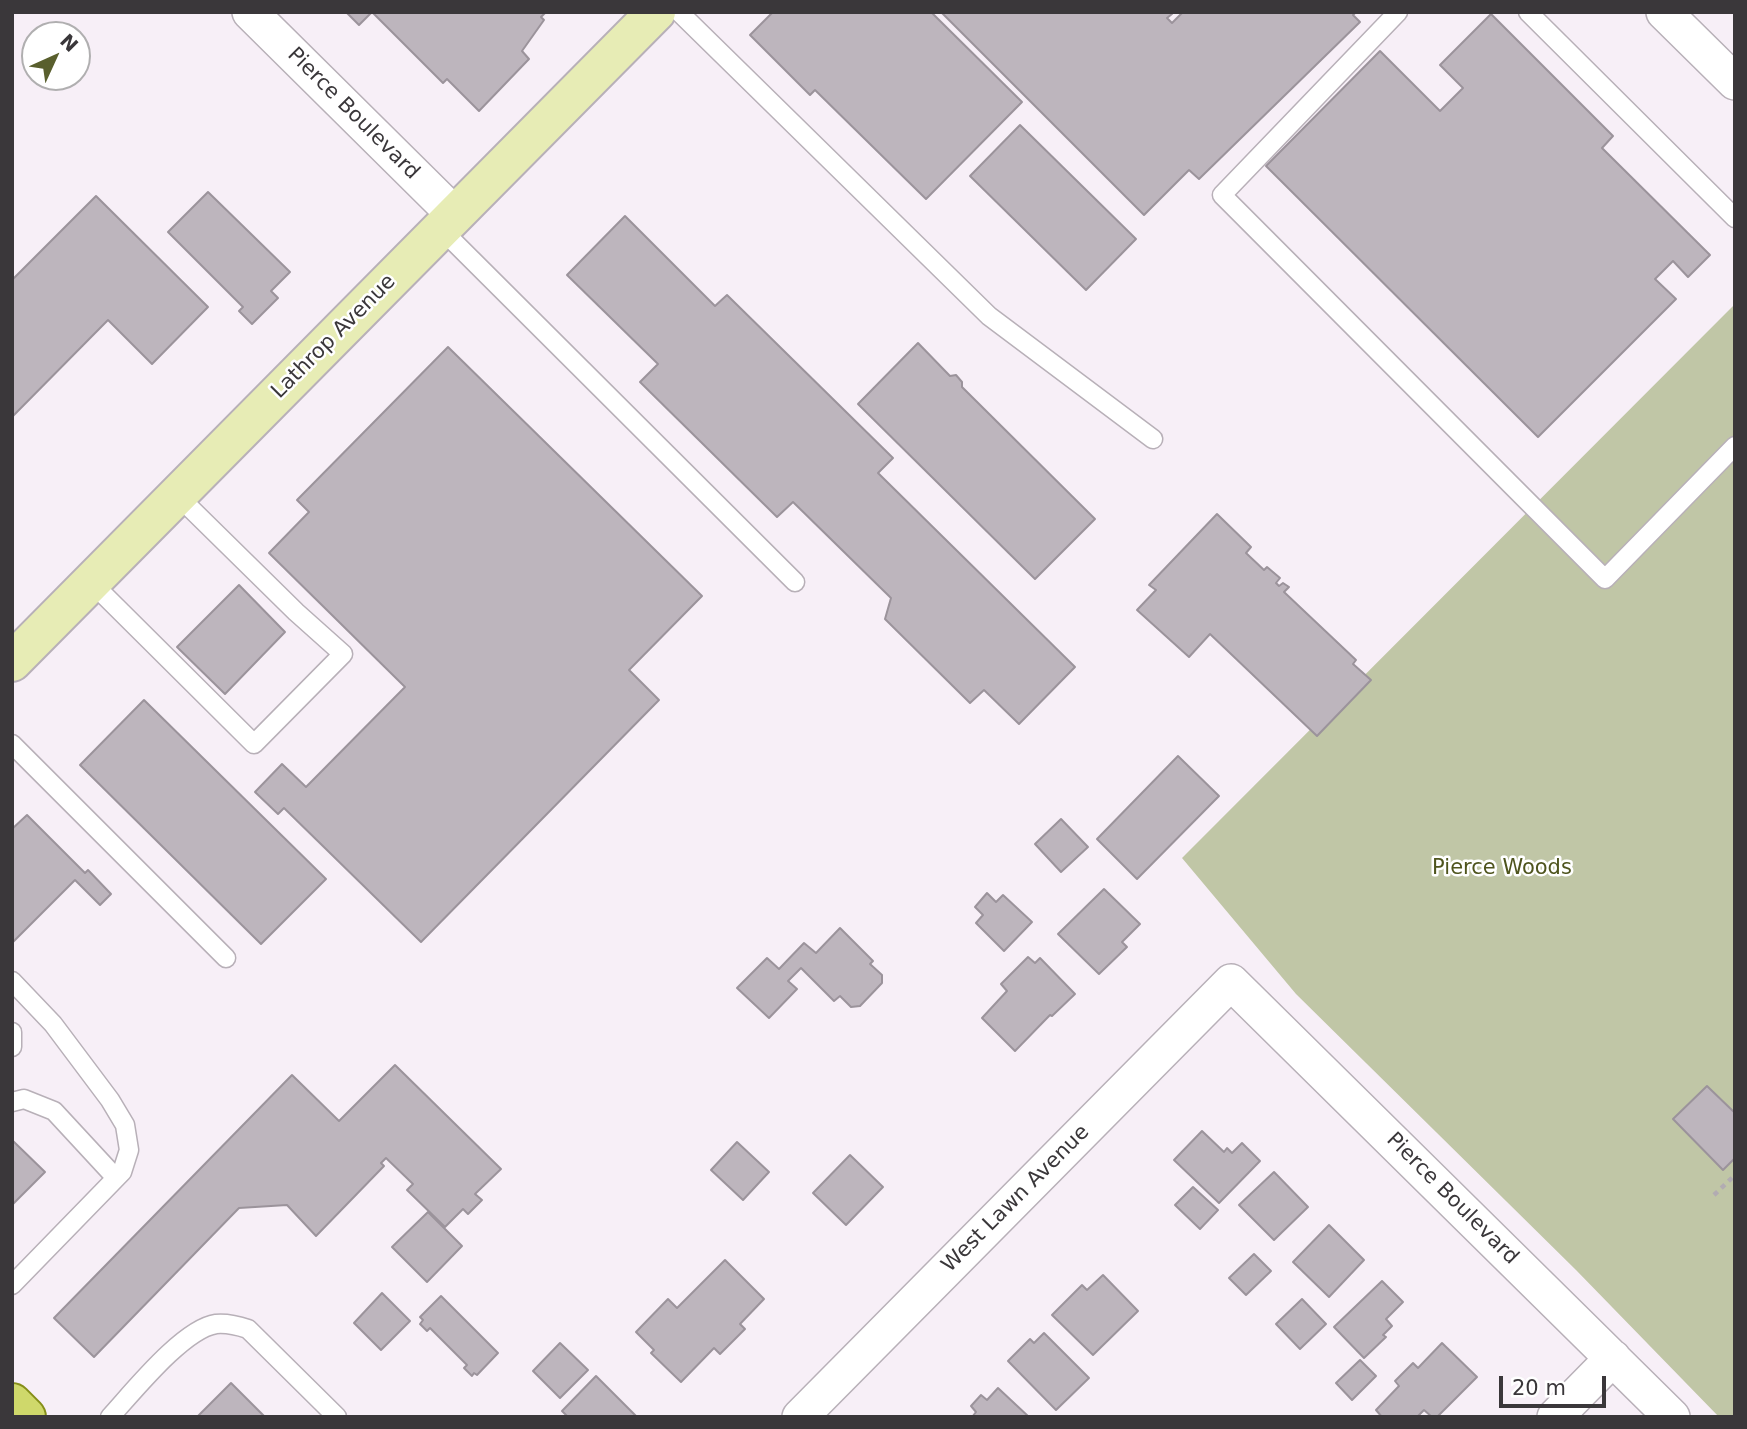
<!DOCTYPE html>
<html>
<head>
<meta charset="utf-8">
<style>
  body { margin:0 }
  #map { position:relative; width:1747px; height:1429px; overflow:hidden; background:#f7eff7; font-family:"DejaVu Sans",sans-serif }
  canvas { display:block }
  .frame { position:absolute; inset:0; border:14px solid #3a373a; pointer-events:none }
  .north { position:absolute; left:21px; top:21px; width:70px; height:70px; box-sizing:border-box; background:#fff; border:2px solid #b0afb0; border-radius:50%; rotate:45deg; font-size:19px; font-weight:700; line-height:28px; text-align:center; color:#3a373a }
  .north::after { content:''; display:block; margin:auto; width:24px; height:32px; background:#595f2d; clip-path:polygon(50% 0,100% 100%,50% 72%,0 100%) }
  .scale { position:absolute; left:1499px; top:1376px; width:107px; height:32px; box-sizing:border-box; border:4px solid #3a373a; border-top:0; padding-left:9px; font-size:21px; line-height:24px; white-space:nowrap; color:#3a373a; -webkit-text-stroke:5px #fff; paint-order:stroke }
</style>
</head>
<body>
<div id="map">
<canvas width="1747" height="1429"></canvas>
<div class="frame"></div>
<div class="north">N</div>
<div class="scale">20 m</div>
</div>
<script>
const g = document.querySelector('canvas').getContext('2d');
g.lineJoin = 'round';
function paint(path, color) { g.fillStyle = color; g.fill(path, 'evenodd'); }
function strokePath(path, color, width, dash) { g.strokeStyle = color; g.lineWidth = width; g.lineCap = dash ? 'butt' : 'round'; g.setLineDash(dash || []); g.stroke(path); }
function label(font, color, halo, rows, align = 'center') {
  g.font = font + ' "DejaVu Sans",sans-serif'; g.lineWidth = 5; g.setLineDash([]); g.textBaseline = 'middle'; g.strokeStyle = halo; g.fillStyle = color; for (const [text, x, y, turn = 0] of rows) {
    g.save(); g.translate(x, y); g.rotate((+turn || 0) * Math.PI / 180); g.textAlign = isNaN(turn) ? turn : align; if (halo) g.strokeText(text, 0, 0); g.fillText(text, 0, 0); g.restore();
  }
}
paint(new Path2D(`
  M1735,304v1113h-16l-143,-147 -280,-276 -114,-136z`), '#c0c6a6');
const building = new Path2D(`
  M346,12h200l-5,5 3,3 -22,31 7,8 -50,52 -32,-32 -4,4 -71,-71 -13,13z
  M773,12h158l91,90 -96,97 -111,-109 -5,5 -60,-60z
  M941,12h230l1,2 -5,4 5,5 11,-11h173l-3,3 7,7 -161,157 -10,-9 -45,45z
  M1491,14l122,122 -11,12 108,107 -22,22 -15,-16 -18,18 21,20 -138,138 -272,-271 114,-115 60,60 23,-23 -23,-23z
  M1020,125l116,114 -50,51 -116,-114z
  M208,192l82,80 -19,19 7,7 -26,26 -13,-13 4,-4 -75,-75z
  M96,196l112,111 -56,57 -44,-44 -96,97v-137z
  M625,216l90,90 12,-11 166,163 -15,15 197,194 -56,57 -35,-34 -14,13 -85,-84 6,-21 -98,-96 -16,15 -137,-135 18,-18 -91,-89z
  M918,343l32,33 6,-1 6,7v5l133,132 -60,60 -177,-175z
  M448,347l254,249 -73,74 30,30 -238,242 -137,-134 -6,6 -23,-22 27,-28 24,23 99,-100 -136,-134 40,-41 -12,-12z
  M1217,514l34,33 -5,6 18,17 3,-3 13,11 -4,5 3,3 4,-3 6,4 -5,5 72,68 -3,4 18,16 -54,56 -107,-102 -21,23 -52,-47 19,-20 -7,-5z
  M239,585l46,47 -60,62 -48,-47z
  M144,700l182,179 -65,65 -181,-179z
  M1178,756l41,40 -82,83 -40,-40z
  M27,815l58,58 3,-3 23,24 -11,11 -25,-25 -63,63v-114z
  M1061,819l27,28 -27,25 -26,-28z
  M1104,889l36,35 -18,18 5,5 -28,27 -41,-40z
  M987,893l9,9 7,-7 29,27 -28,29 -28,-28 7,-8 -8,-8z
  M840,928l33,33 -3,3 12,11v8l-22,23 -9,1 -11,-11 -6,5 -33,-33 -13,13 9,8 -28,29 -32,-30 30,-30 12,11 25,-26 12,10z
  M1028,957l7,6 5,-5 35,36 -23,22 -2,-1 -35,36 -33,-33 25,-27 -6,-7z
  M395,1065l106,104 -26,25 7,6 -14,14 -5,-5 -18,18 -38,-37 6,-6 -27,-26 -5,5 3,3 -68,70 -29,-31 -48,3 -145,149 -40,-39 238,-243 47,46z
  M1707,1086l28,27v45l-12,12 -50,-51z
  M1202,1131l22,21 3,-4 5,5 10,-10 18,18 -41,42 -45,-43z
  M12,1140l33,32 -33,33z
  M737,1142l32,30 -26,28 -32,-30z
  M850,1155l33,32 -37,38 -33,-32z
  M1274,1172l34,35 -34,33 -35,-35z
  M1193,1187l25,23 -18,19 -25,-24z
  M428,1212l34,34 -35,36 -35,-35z
  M1329,1225l35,35 -35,37 -36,-35z
  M1254,1254l17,17 -25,24 -17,-17z
  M725,1260l39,39 -24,25 5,5 -25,25 -6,-6 -33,34 -30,-29 3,-3 -18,-18 32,-33 9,9z
  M1103,1275l35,36 -45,44 -41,-40 30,-30 5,5z
  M1382,1281l21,21 -17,17 6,7 -9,9 3,2 -22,21 -30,-31z
  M382,1293l28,28 -29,29 -27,-27z
  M441,1296l57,57 -21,22 -3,-2 -2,3 -8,-8 3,-3 -37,-37 -3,3 -7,-7 3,-4 -3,-3z
  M1302,1299l24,25 -26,25 -24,-25z
  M1044,1333l45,45 -33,32 -48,-49 22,-22 4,4z
  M560,1343l28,27 -28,28 -27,-27z
  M1442,1343l35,34 -40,40h-5l-8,-7 -7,7h-35l-6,-7 23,-24 -4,-5 18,-18 5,5z
  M1360,1360l16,16 -24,24 -16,-17z
  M596,1376l41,41h-69l-6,-6z
  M231,1383l34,34h-68z
  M998,1388l31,29h-57l4,-5 -5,-6 10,-11 6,5z`);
paint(building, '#bdb5bd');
strokePath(building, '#9b939b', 2);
const lane = new Path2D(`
  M679,12l310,304 164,123
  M1398,12l-176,183 383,384 130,-133
  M1528,12l207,206
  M441,229l354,353
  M91,582l163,162 89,-90 -47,-42 -119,-117
  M12,744l214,214
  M12,981l41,43 57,76 15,25 4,25 -7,22 -110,113
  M12,1032v15
  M12,1102l12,-3 30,12 62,67
  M110,1417c23,-25 73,-88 106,-93 11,-1 20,1 32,5l89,88`);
const street = new Path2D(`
  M250,12l205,203
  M1664,12l71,70
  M800,1417l431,-435 441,435
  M1555,1417l58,-59`);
const secondary = new Path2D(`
  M12,662l644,-650`);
const primary = new Path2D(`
  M12,1403l14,14`);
strokePath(lane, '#b8b0b8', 21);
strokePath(street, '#b8b0b8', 38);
strokePath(secondary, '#b8b0b8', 42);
strokePath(primary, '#868f1a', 42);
strokePath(new Path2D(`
  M1714,1195l21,-20`), '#b2acb2', 4.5, [5, 5]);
strokePath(lane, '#fff', 18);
strokePath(street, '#fff', 35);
strokePath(secondary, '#e7ecb5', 38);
strokePath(primary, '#cfd86b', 38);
label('21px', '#3a373a', '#fff', [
  ["Pierce Boulevard",353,114,45],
  ["Lathrop Avenue",334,337,-45],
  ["West Lawn Avenue",1016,1199,-45],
  ["Pierce Boulevard",1452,1199,45]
]);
label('21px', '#4e541d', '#fff', [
  ["Pierce Woods",1502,869]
]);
</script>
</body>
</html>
